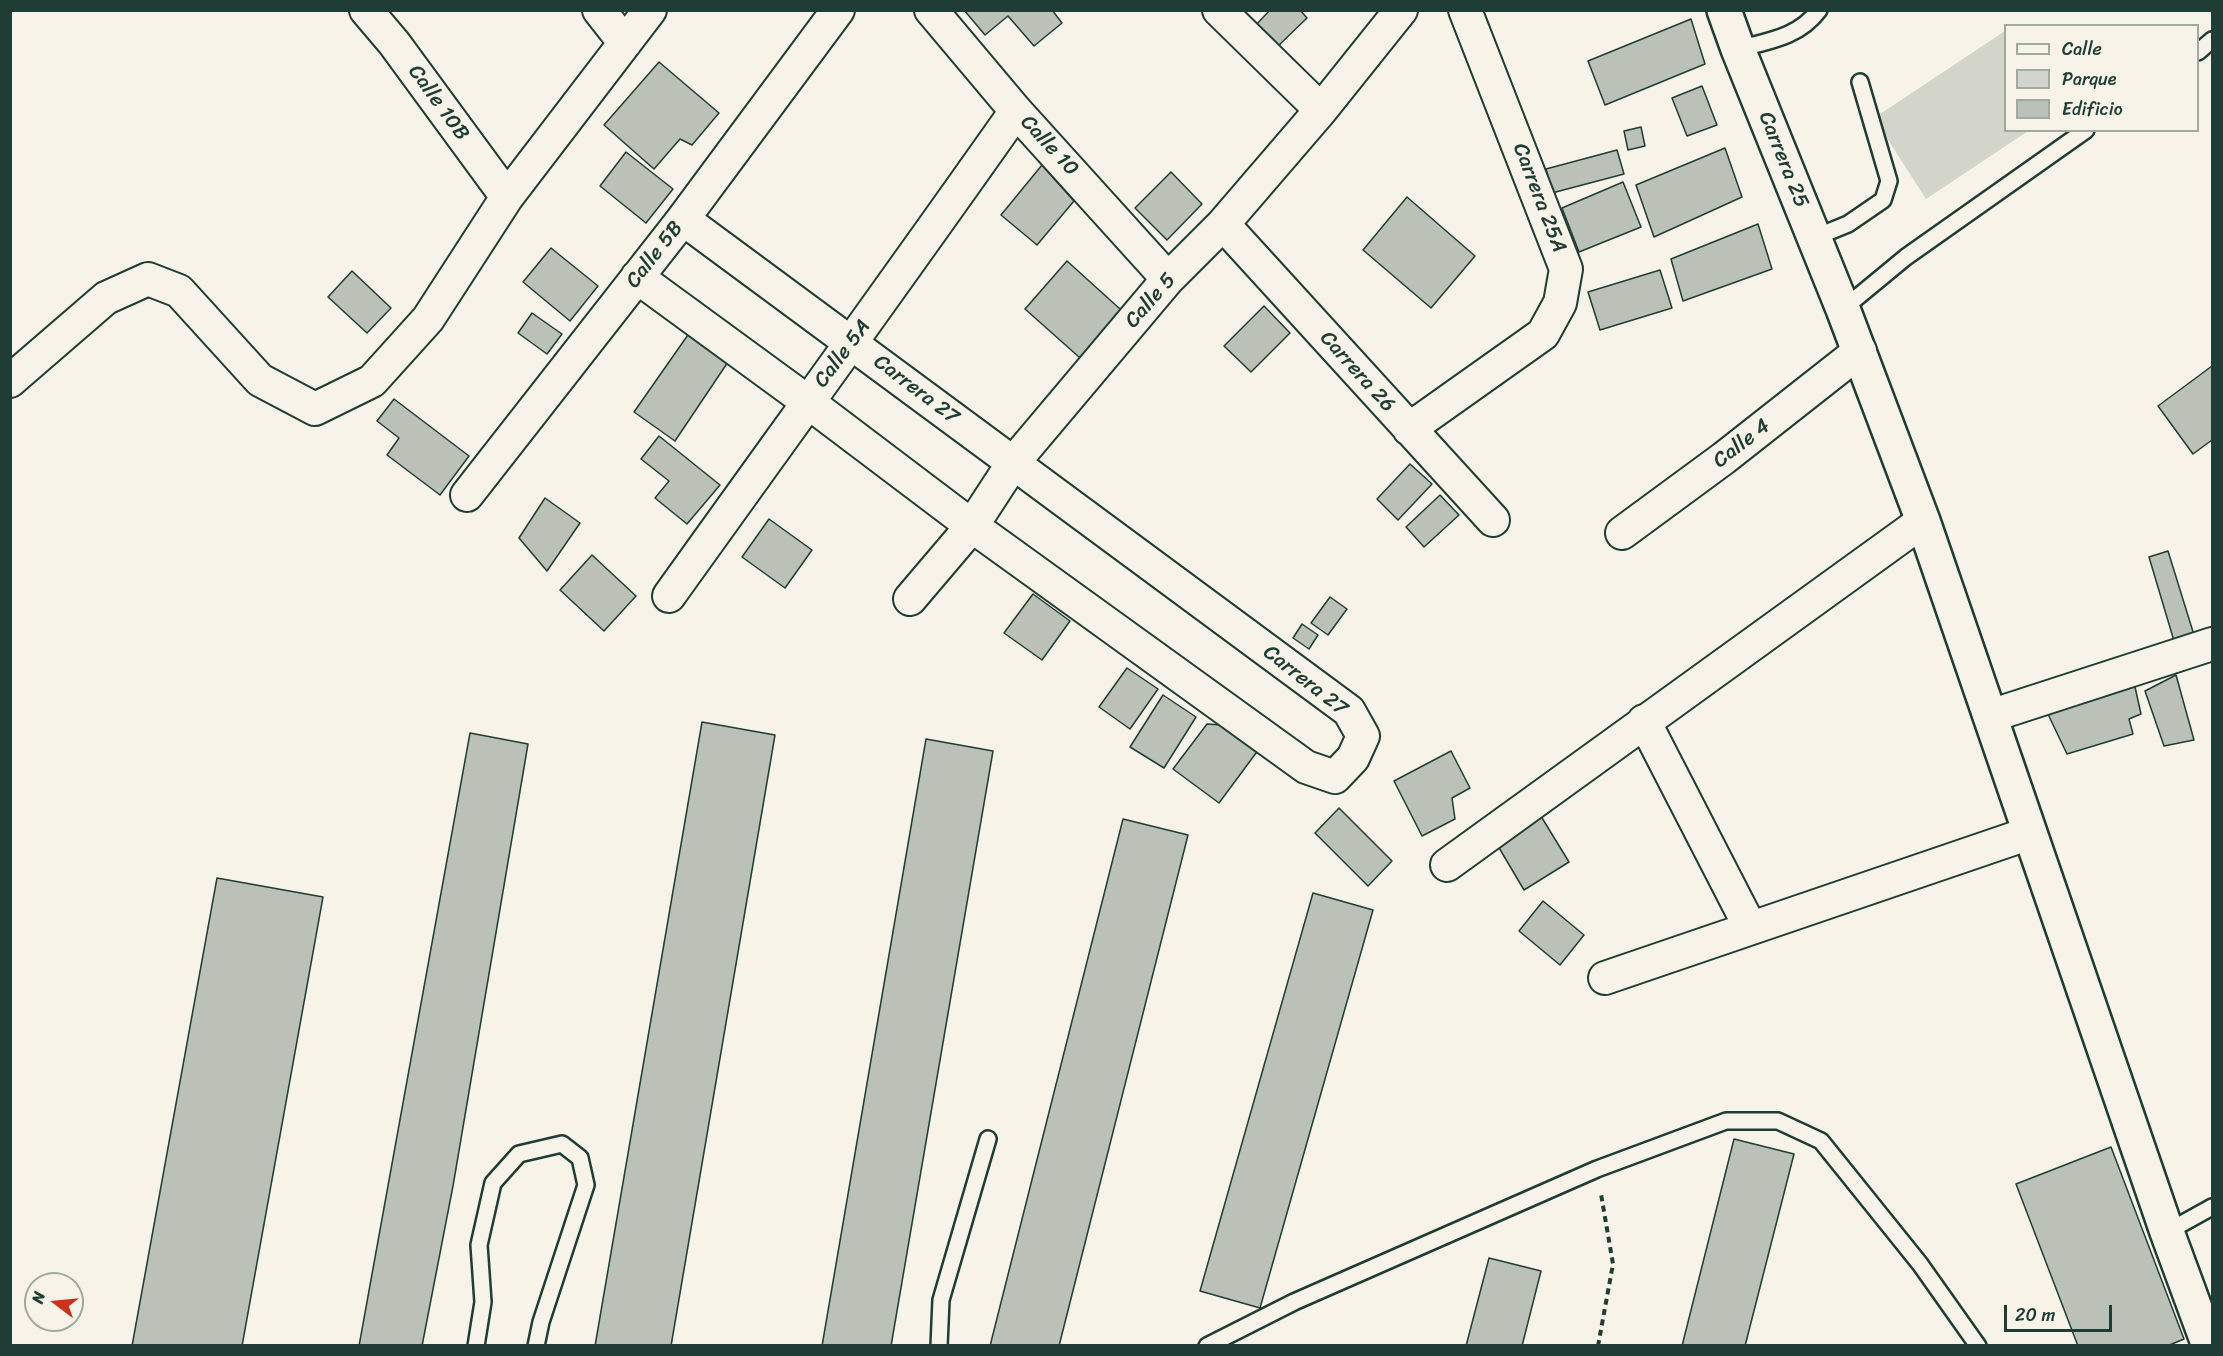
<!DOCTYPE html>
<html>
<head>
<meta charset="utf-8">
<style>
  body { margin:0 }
  #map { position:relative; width:2223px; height:1356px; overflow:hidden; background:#f7f3e8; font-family:Sriracha,sans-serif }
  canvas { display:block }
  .frame { position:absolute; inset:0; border:12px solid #1f3d34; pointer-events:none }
  .legend { position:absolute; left:2004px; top:24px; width:195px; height:108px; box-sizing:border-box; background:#f7f3e8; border:2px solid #a1aaa0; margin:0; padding:8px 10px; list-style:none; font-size:18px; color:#1f3d34 }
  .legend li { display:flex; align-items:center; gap:12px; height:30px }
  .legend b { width:30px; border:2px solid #a1aaa0 }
  .north { position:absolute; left:24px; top:1272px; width:60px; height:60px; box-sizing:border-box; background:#f7f3e8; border:2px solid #a1aaa0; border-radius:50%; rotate:286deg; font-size:16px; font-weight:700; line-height:24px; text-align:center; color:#1f3d34 }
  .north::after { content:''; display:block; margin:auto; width:21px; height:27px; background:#c8321e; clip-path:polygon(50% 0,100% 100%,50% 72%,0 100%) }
  .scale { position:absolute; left:2004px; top:1305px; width:108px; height:27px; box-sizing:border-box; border:3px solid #1f3d34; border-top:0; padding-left:8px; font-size:18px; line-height:21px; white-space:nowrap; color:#1f3d34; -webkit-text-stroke:4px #f7f3e8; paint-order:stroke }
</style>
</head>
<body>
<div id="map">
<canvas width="2223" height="1356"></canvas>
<div class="frame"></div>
<ul class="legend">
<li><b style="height:8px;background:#f7f3e8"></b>Calle</li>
<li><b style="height:16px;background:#d3d5ca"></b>Parque</li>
<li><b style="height:16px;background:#bbc1b6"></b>Edificio</li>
</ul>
<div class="north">N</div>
<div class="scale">20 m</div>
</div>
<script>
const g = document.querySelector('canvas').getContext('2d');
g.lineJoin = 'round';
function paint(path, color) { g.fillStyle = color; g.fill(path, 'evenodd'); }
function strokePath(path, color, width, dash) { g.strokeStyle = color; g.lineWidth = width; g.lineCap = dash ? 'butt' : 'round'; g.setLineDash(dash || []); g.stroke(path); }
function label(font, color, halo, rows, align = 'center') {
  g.font = font + ' Sriracha,sans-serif'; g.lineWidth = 6; g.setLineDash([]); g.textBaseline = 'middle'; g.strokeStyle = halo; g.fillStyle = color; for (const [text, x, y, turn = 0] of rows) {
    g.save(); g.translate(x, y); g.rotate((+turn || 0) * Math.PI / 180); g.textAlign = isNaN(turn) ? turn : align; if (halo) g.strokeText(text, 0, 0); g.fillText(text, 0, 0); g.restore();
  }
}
paint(new Path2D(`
  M2005,31l1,99 22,1 -102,68 -52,-81z`), '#d3d5ca');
const building = new Path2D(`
  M964,10h88l10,13 -28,23 -26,-30 -23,19z
  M1270,10h30l7,8 -31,30 -21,-22z
  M1691,19l14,45 -100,41 -17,-44z
  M659,62l60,51 -27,32 -12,-6 -26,30 -50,-44z
  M1702,86l15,39 -30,11 -15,-38z
  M1641,127l4,19 -17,4 -4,-19z
  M1725,148l17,49 -88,40 -18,-52z
  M1617,150l7,24 -72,19 -6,-24z
  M626,152l47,37 -27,34 -46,-37z
  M1042,165l32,36 -37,44 -36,-30z
  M1171,172l31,32 -35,36 -32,-32z
  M1623,182l18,45 -62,25 -17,-44z
  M1407,197l68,59 -44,52 -68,-58z
  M1758,224l14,45 -89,32 -12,-42z
  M551,248l47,38 -28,35 -47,-39z
  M1067,261l63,57 -42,47 -63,-56z
  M1660,270l12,38 -72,22 -12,-38z
  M352,271l39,37 -24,25 -39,-36z
  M1264,306l26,27 -39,39 -27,-26z
  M532,313l30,21 -15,20 -29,-21z
  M690,332l40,27 -55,82 -41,-29z
  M2212,366v74l-19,14 -35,-48z
  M394,399l75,57 -29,39 -53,-40 12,-17 -22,-17z
  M659,436l61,49 -33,39 -32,-26 14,-17 -28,-22z
  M1410,464l22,20 -34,36 -21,-21z
  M1440,495l19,20 -35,32 -18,-20z
  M545,498l35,25 -33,48 -28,-33z
  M769,519l43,31 -27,38 -43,-31z
  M2168,551l26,84 -20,6 -25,-84z
  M592,555l44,41 -32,35 -44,-41z
  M1033,594l37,27 -28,39 -38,-27z
  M1330,597l17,12 -19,26 -17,-12z
  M1302,624l16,11 -9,14 -16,-11z
  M1127,668l31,21 -28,40 -31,-22z
  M2176,675l18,65 -30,6 -19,-55z
  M2133,678l8,36 -12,5 4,15 -66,20 -21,-44z
  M1163,695l33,22 -32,51 -34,-21z
  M702,722l73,13 -104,611h-76z
  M1207,724l30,2 25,19 -43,58 -46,-34z
  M470,733l58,11 -75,442 -31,160h-63z
  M926,739l67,12 -102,595h-69z
  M1451,751l19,37 -18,10 3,21 -33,17 -28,-55z
  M1339,808l53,53 -24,25 -53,-53z
  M1539,813l30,49 -45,28 -29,-49z
  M1123,819l65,16 -129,511h-69z
  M217,878l106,19 -81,449h-110z
  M1313,893l60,17 -113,398 -60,-17z
  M1543,901l41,34 -24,30 -41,-34z
  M1734,1139l60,15 -49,192h-63z
  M2111,1147l73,192 -17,7h-89l-62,-162z
  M1489,1258l52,13 -19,75h-56z`);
paint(building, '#bbc1b6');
strokePath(building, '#1f3d34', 1.5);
const lane = new Path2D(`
  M1738,49c31,-8 61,-12 81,-39
  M2198,52l14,-12
  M1816,237l32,-13 35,-24 6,-19 -29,-99
  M1843,309l63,-52 180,-127
  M2167,1232l45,-25
  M476,1346l7,-44 -4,-57 14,-62 26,-29 43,-10 18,14 6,27 -45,137 -5,24
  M939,1346l2,-46 47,-161
  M1207,1346l87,-44 303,-133 129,-48h52l43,20 99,123 58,82`);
const street = new Path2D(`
  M366,10l28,33 113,154
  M599,10l26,33
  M931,10l85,101 152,168
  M1219,10l102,100
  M1223,224l270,296
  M637,277l171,125 164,124 334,241 29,10 18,-19 10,-22 -14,-25 -666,-492
  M10,381l96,-83 42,-19 31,12 81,89 55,29 57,-28 56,-62 79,-122 143,-187
  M1409,429l134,-95 17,-31 6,-34 -101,-259
  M467,495l216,-276 155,-209
  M1622,533l102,-75 136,-107
  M669,596c116,-162 233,-323 347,-485
  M910,599l62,-73 41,-63 155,-184 55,-55 98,-114 80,-100
  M1990,716l222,-72
  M1644,721l106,206
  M1447,865l476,-344
  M1605,978l425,-145`);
const secondary = new Path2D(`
  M1724,10l14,39 105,260 80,212 244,711 42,114`);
strokePath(lane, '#1f3d34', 20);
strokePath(street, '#1f3d34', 36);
strokePath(secondary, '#1f3d34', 38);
strokePath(new Path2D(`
  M1598,1346l15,-82 -12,-70`), '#1f3d34', 4, [6, 4.5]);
strokePath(lane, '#f7f3e8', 15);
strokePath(street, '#f7f3e8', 32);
strokePath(secondary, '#f7f3e8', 33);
label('21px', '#1f3d34', '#f7f3e8', [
  ["Calle 10B",438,103,54],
  ["Calle 10",1049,146,47],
  ["Carrera 25",1783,160,68],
  ["Carrera 25A",1539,198,69],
  ["Calle 5B",655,255,-52],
  ["Calle 5",1151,301,-49],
  ["Calle 5A",843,354,-53],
  ["Carrera 26",1357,372,48],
  ["Carrera 27",916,390,37],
  ["Calle 4",1742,444,-38],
  ["Carrera 27",1305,681,38]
]);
</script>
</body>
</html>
